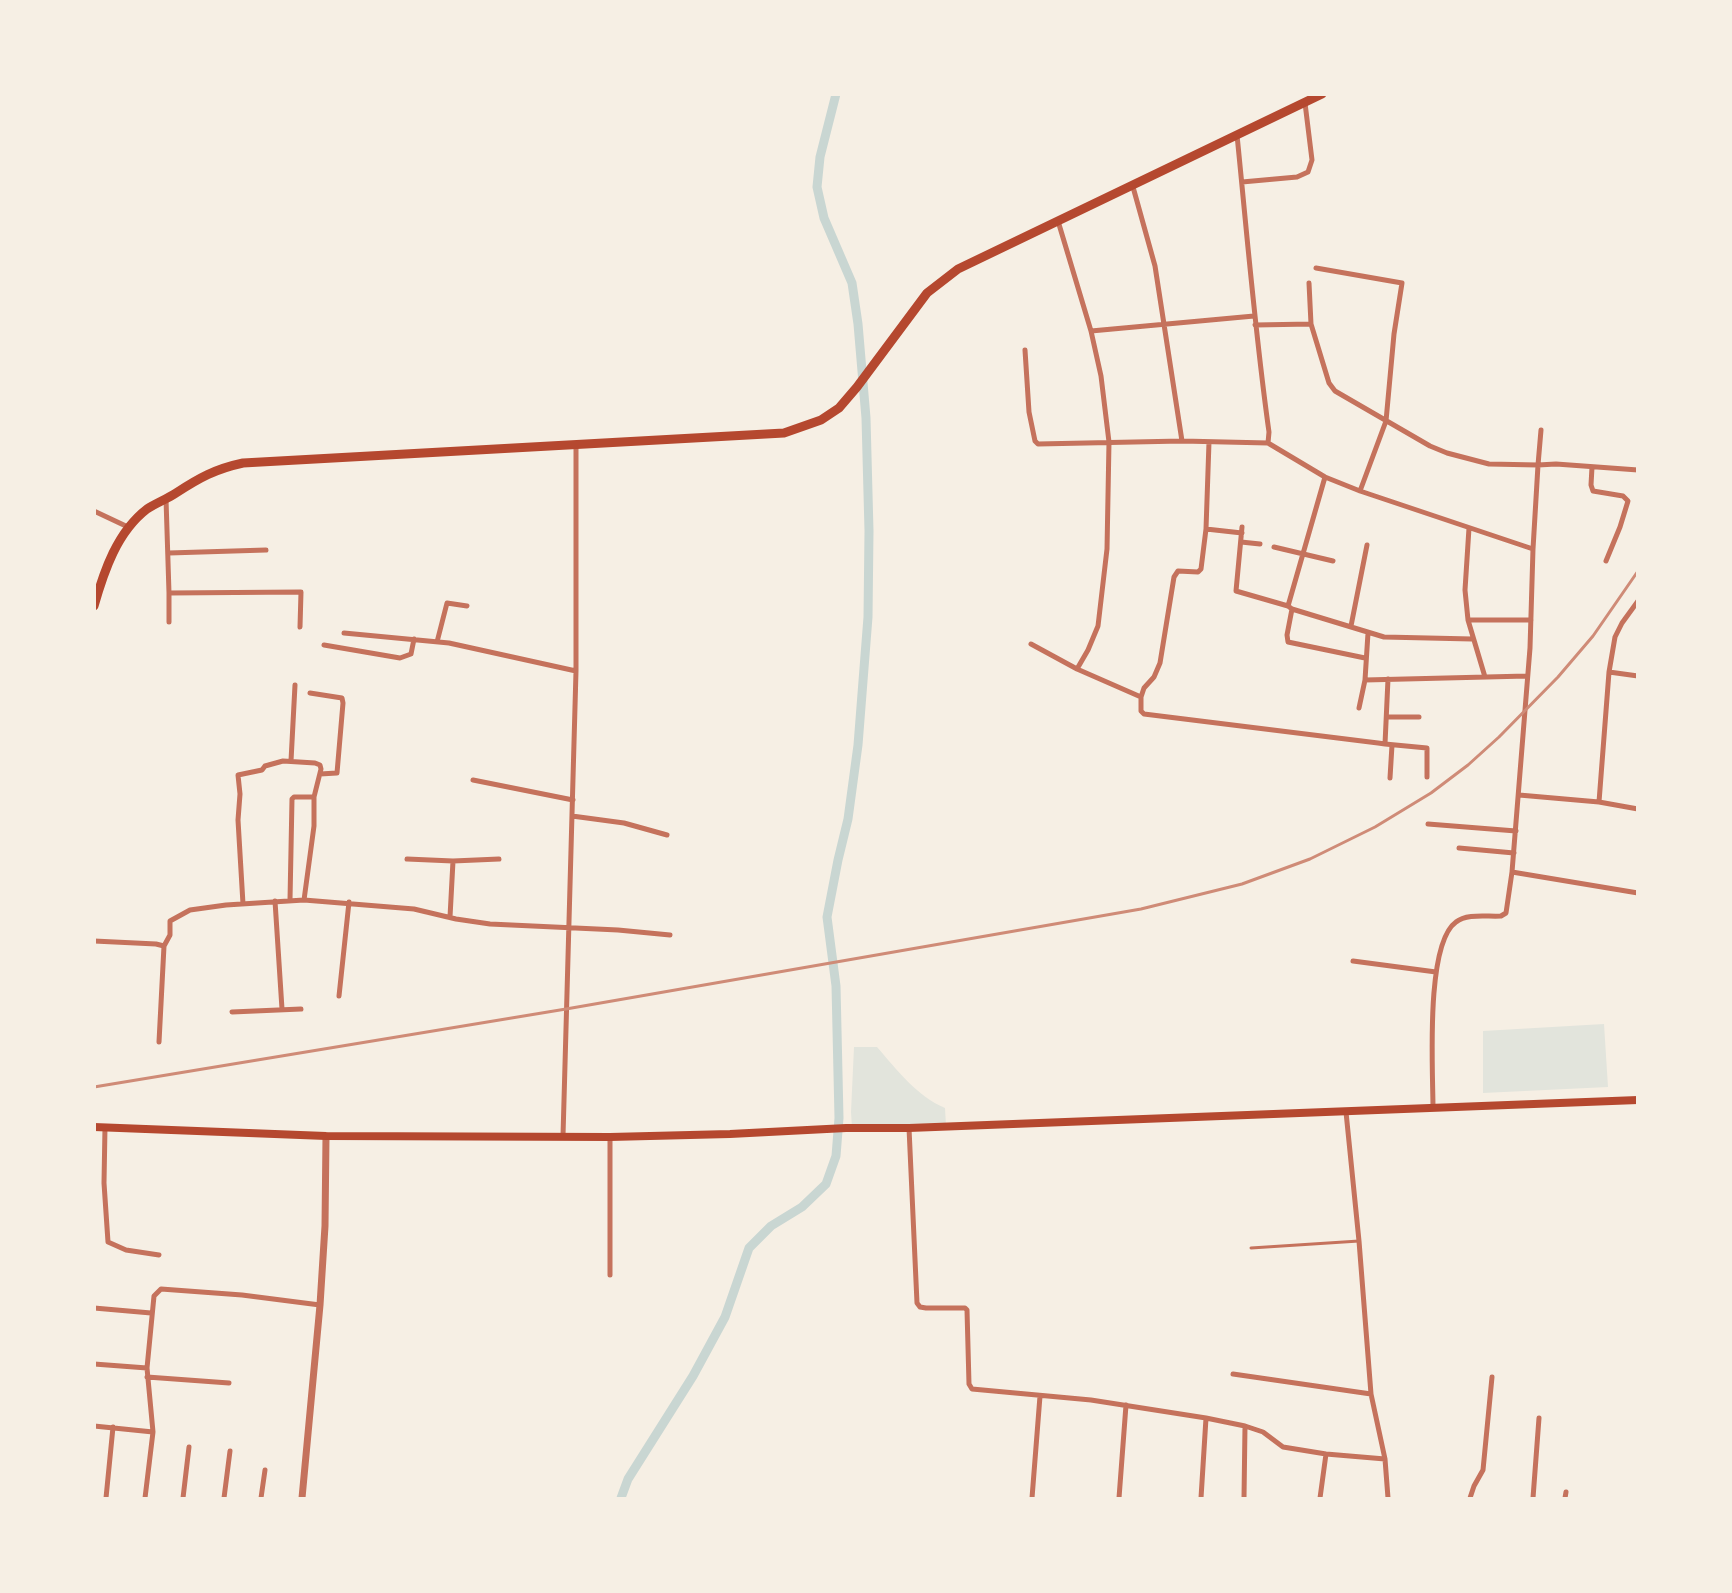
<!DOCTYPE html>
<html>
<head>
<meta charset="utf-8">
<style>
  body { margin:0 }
  #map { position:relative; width:1732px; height:1593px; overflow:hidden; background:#f6efe4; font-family:Overpass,sans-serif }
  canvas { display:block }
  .frame { position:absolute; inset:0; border:96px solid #f6efe4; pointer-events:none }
</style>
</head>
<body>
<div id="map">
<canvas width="1732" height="1593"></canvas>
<div class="frame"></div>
</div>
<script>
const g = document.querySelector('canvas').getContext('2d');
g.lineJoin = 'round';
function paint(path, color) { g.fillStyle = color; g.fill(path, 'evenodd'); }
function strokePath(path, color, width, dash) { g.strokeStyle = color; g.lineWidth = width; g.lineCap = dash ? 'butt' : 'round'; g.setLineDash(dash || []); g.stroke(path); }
paint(new Path2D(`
  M1604,1024l4,63 -125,6v-62z
  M854,1047h23c20,23 40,49 68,61l1,18 -94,2 -1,-16z`), '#e2e4dc');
strokePath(new Path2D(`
  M621,1498l7,-19 65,-103 32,-59 24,-69 22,-22 31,-19 24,-23 10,-28 3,-38 -3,-132 -9,-69 11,-57 10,-41 10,-74 10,-128 1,-86 -3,-113 -8,-94 -6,-41 -28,-65 -7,-31 3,-30 16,-63`), '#c9d6d2', 9);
strokePath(new Path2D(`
  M1251,1248l108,-7`), '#c5725c', 3);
strokePath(new Path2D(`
  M1237,135c10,99 18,198 32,297l-1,11
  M1242,182l55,-5 11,-5 4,-12 -7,-57
  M1133,187l22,79 27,175
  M1058,221l33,110 10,45 8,66 -2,107 -9,77 -10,24 -11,19
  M1316,268l86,15 -8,51 -8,87 -26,70
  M1309,283l2,41
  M1255,325l56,-1 18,59 6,8 95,55 17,7 42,11 49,1 -5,84
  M1091,331l163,-15
  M1025,350l4,62 6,29 3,3 144,-3 86,2 57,34 35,14 173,58 -3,99 -18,224 126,21
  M1541,430l-3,35 18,-1 82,6
  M1592,467l-1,18 2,6 30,5 5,5 -8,26 -14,34
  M1325,477l-37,129 4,3 92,28 88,2
  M166,499l3,94 132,-1 -1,35
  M94,511l34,16
  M1242,527l-6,64 52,15
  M1469,528l-4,62 3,30 17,57
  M1206,529l36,4
  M1241,542l19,2
  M1274,547l59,14
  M169,553l97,-3
  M1292,609l-5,26 1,7 77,16
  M1468,620h63
  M169,622v-29
  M1351,626l16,-81
  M344,633l105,10 127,28
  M1368,633l-3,47 162,-4
  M437,642l10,-39 20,3
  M1031,644l46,25 64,28v14l3,3 234,29 7,1 3,-65
  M324,645l76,13 11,-4 3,-15
  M1609,672l29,4
  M310,693l32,5 1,5 -6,70 -17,1
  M1141,697l3,-9 10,-11 6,-14 14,-86 4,-6 20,1 3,-3 5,-40 3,-87
  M1359,708l6,-28
  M1387,717h32
  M1385,744l42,4v29
  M291,761l4,-76
  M1390,778l2,-33
  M473,780l100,20
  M1519,795l80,7 39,7
  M1599,802l10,-130 6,-35 7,-14 16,-22
  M572,816l52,7 43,12
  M1428,824l88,7
  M1459,848l55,5
  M407,859l46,2
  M290,900l2,-101 2,-2h20
  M275,901l7,108
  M243,904l-5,-84 2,-26 -2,-19 24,-5 3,-4 18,-5 32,2 5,2 1,4 -7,28v29l-10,74
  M450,917l3,-56 46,-2
  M94,941l62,3 8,2 6,-11v-14l20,-11 36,-5 78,-5 110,9 42,10 34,5 128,6 52,5
  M1353,961l83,11
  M339,996l10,-94
  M232,1012l69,-3
  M159,1042l5,-96
  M1433,1108c0,-36 -8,-164 23,-186 11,-9 32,-5 45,-6l5,-3 6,-41
  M1346,1112l13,129 12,153 14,65 3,39
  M105,1127l-1,56 4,59 18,8 33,5
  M909,1128l8,175 3,4 6,1h39l2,2 2,74 3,5 119,11 115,18 39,8 18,6 20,15 43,7 59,5
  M563,1136l13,-465v-226
  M610,1137v138
  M94,1308l57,5
  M94,1364l53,4
  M1233,1374l138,20
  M147,1377l82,6
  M94,1426l59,6 -6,-64 7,-72 7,-7 81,6 78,10
  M106,1498l7,-71
  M145,1498l8,-66
  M183,1498l6,-51
  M224,1498l6,-47
  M261,1498l4,-28
  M1032,1498l8,-102
  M1119,1498l7,-93
  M1201,1498l5,-80
  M1244,1498l1,-72
  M1320,1498l6,-44
  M1470,1498l4,-12 9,-16 9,-93
  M1533,1498l6,-80
  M1565,1498l1,-6`), '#c5725c', 5);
strokePath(new Path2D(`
  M302,1498l18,-193 5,-79 1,-90`), '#c5725c', 7);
strokePath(new Path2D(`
  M94,1127l232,9 284,1 120,-3 116,-6h63l729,-28`), '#b5482f', 8);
strokePath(new Path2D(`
  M94,606c10,-35 23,-74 53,-97 9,-6 20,-10 29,-16 23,-15 39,-24 67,-30l541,-30 37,-13 18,-12 18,-21 70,-94 31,-24 364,-175`), '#b5482f', 9);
strokePath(new Path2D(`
  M94,1087l472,-78 575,-100 101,-25 68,-25 65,-32 56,-34 37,-28 31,-28 59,-60 35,-41 45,-65`), '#cf8b77', 3);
</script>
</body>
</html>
